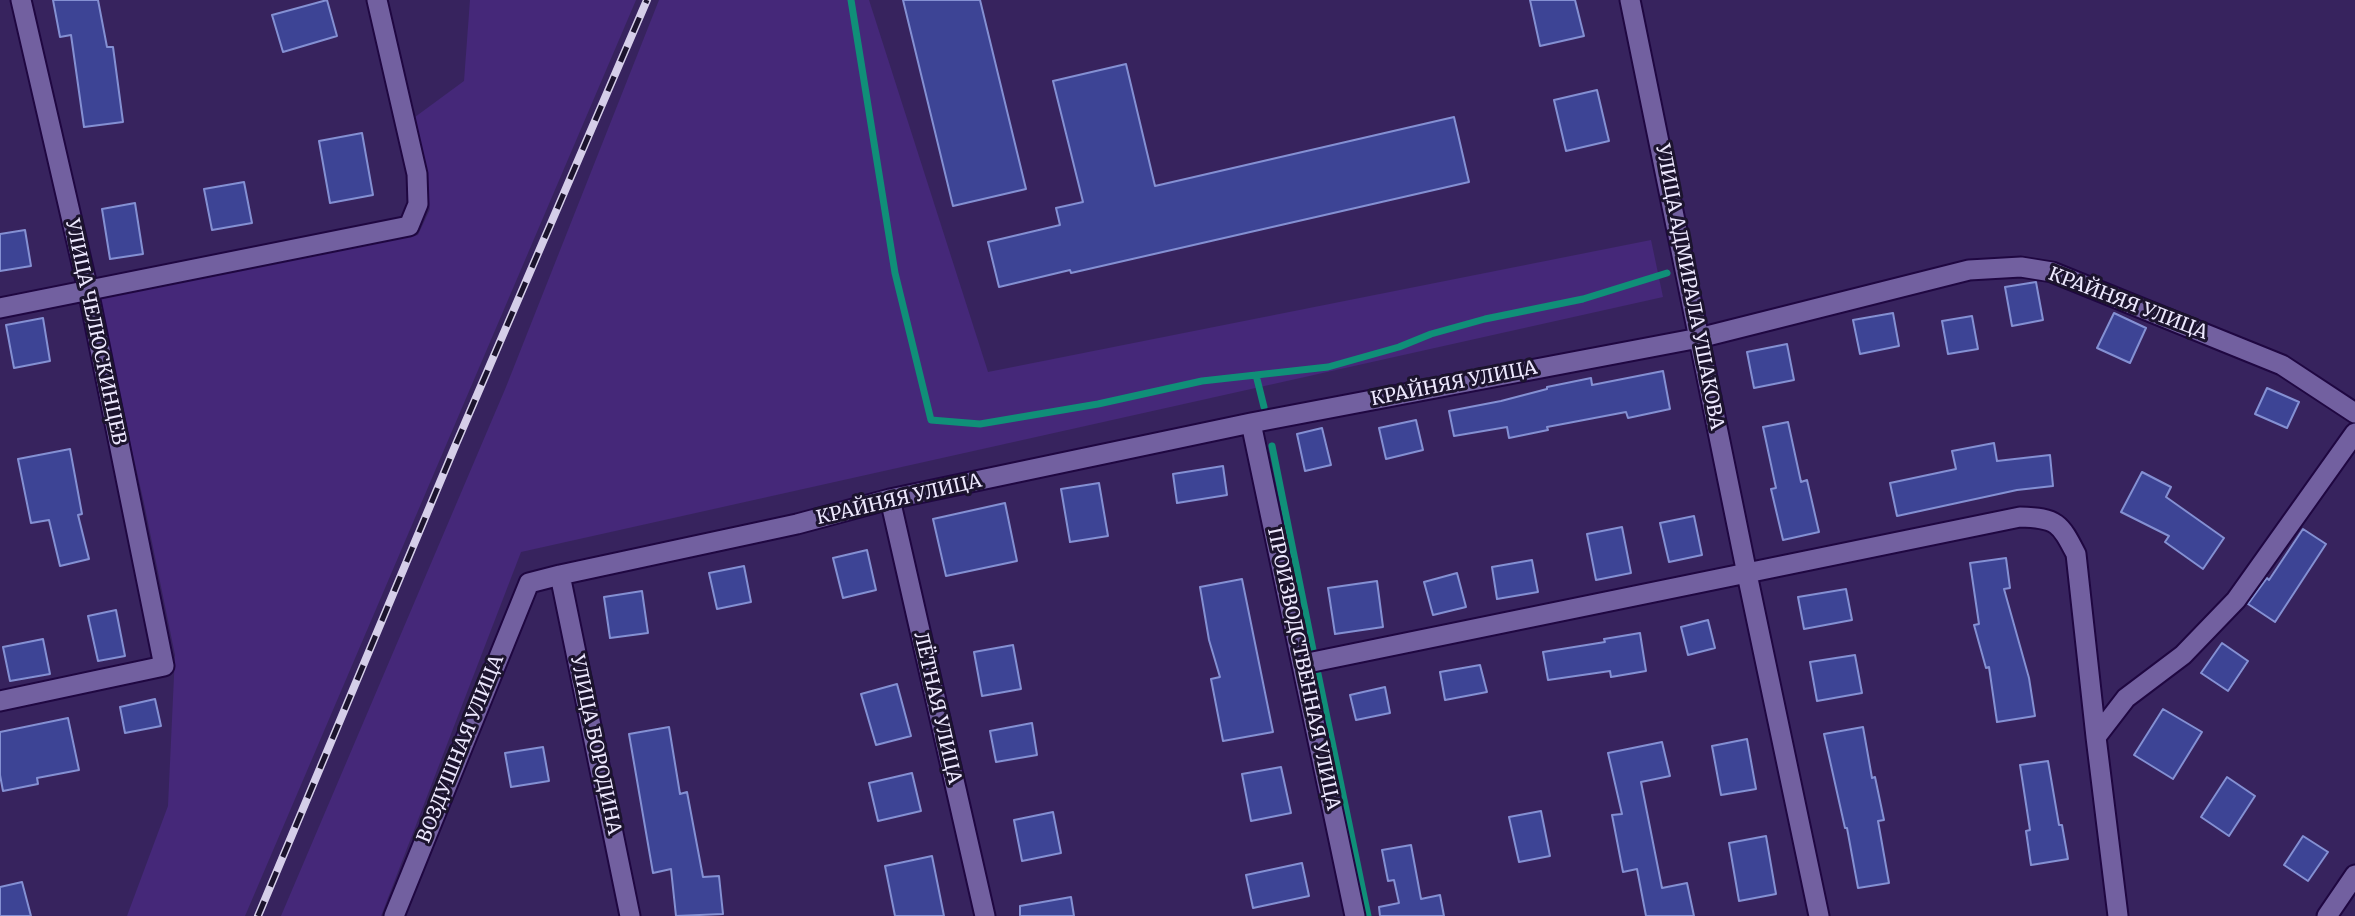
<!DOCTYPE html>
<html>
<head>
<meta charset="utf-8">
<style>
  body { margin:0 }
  canvas { display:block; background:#37235e }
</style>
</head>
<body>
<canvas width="2355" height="916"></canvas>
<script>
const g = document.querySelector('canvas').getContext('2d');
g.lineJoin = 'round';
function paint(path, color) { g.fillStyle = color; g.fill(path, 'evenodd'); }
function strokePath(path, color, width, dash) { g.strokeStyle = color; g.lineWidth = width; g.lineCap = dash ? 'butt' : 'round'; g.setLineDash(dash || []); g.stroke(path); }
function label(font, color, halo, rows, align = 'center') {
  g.font = font + ' Merriweather,serif'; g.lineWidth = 6; g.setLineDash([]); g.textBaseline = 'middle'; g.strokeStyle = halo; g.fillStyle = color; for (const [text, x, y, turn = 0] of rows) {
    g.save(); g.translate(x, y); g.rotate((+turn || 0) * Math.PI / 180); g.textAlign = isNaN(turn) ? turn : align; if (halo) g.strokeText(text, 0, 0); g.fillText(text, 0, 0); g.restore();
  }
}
paint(new Path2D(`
  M470,0h166l-391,916h-118l41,-110 7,-151 -31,-152 -47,-206 321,-62 12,-26 -4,-32 -11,-60 49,-36z
  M659,0h210l119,372 663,-132 12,57 -1142,255 -140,364h-100l225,-529z`), '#452879');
strokePath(new Path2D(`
  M851,0l44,273 36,147 49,4 118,-20 104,-23 126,-14 71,-20 32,-13 54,-15 98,-20 84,-26
  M1256,375l8,32
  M1272,446l41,204
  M1318,674l50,242`), '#108f78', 7);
const building = new Path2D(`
  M53,0h45l9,47h6l10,75 -39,5 -13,-92 -11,2z
  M327,0l10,36 -54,16 -11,-37z
  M903,0h77l46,189 -73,17z
  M1530,0h45l9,36 -44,10z
  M1126,64l29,122 299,-69 15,65 -398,91 -1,-3 -71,17 -11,-45 72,-17 -4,-17 27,-6 -30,-121z
  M1597,90l12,51 -43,10 -12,-51z
  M362,133l11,62 -43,8 -11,-62z
  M244,182l8,41 -40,7 -8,-41z
  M135,203l8,51 -33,5 -8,-50z
  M25,230l6,36 -31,5v-37z
  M2036,282l7,38 -31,6 -7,-39z
  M1893,313l6,33 -39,8 -7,-34z
  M2114,313l32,15 -16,35 -33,-15z
  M1972,316l6,33 -30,5 -6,-33z
  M43,318l7,43 -36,7 -8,-43z
  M1787,344l7,36 -40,8 -7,-36z
  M1663,371l7,38 -42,9 -2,-6 -79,15 1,3 -39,8 -2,-11 -53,9 -5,-25 52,-10 46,-12v-2l44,-9 1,7z
  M2267,388l32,14 -12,26 -32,-14z
  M1416,420l7,30 -37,9 -7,-31z
  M1788,422l13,60 6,-2 12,52 -36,8 -12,-51 5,-1 -13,-61z
  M1322,428l9,37 -26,6 -8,-37z
  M1994,443l3,18 53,-6 3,31 -36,4 -120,26 -7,-33 66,-14 -4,-18z
  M70,449l12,65 -4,1 11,44 -29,7 -11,-46 -18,3 -13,-64z
  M1223,466l4,29 -50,8 -4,-29z
  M2142,472l29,15 -5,10 58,41 -21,31 -38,-27 4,-6 -48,-24z
  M1099,483l9,53 -38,6 -9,-53z
  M1005,503l12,58 -71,15 -13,-57z
  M1694,516l8,39 -33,7 -9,-39z
  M1622,527l9,46 -35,7 -9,-46z
  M2303,529l23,15 -51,78 -27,-18 19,-26 2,2z
  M867,550l9,40 -33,8 -10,-40z
  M2006,558l4,30 -6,1 25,89 6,38 -38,6 -8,-55 -3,1 -12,-43 5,-1 -9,-61z
  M1532,560l6,32 -41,7 -5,-32z
  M744,566l7,36 -34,7 -8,-36z
  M1457,573l9,34 -33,8 -9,-33z
  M1242,579l31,153 -50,9 -12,-62 9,-2 -11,-37 -9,-53z
  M1377,581l6,46 -48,7 -7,-46z
  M1846,589l6,31 -48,9 -6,-32z
  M642,591l6,42 -38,5 -6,-41z
  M116,610l9,46 -27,5 -10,-45z
  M1708,620l7,28 -27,7 -7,-28z
  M1640,633l6,38 -35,6 -1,-6 -62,9 -5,-28 62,-10 -1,-3z
  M43,639l7,35 -40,7 -7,-34z
  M2222,643l26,18 -20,30 -27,-18z
  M1013,645l8,44 -39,7 -8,-44z
  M1855,655l7,38 -45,8 -7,-39z
  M1480,665l7,27 -42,8 -5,-28z
  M897,684l14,52 -35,9 -15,-51z
  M1385,687l5,26 -34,7 -6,-25z
  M155,699l6,27 -36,7 -5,-26z
  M2163,709l39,23 -29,47 -39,-24z
  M68,718l11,52 -42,8 1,6 -35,7 -3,-16v-43z
  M1032,723l5,32 -41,7 -6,-31z
  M669,727l11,67 7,-2 16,85 16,-1 4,38 -47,2 -5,-47 -18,4 -24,-139z
  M1863,727l9,51 3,-1 9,43 -6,1 11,62 -31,5 -11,-60h-2l-21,-94z
  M1747,739l9,50 -35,6 -9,-49z
  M1662,742l8,34 -29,6 21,106 25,-5 7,33h-48l-9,-47 -14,3 -11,-57 10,-1 -14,-61z
  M543,747l6,34 -38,6 -6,-34z
  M2048,761l11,64h3l6,34 -37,6 -5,-34 4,-1 -10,-65z
  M1281,767l10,46 -40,8 -9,-47z
  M912,773l9,38 -43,10 -9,-38z
  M2227,777l28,19 -26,40 -28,-19z
  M1541,811l9,45 -31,6 -10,-45z
  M1053,812l8,41 -39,8 -8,-41z
  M1766,836l10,58 -37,7 -10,-58z
  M2303,836l25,16 -20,29 -24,-16z
  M1411,845l10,54 19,-4 4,21h-64l-1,-9 20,-4 -5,-23 -6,1 -6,-31z
  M932,856l12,60h-49l-10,-50z
  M1302,863l7,33 -56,12 -7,-33z
  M22,882l9,34h-31v-29z
  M1071,897l3,19h-54v-10z`);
paint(building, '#3d4495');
strokePath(building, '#8490d3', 2);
const minor = new Path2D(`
  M1630,0l117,574 72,342
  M0,308l409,-82 9,-22 -1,-30 -40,-174
  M1251,423l104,493
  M890,499l95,417
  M560,575l70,341
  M1303,664l717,-147c37,1 40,6 56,37l20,183
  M0,701l164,-35 -76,-376 -67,-290
  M394,916l135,-333 31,-8 237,-51 93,-25 361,-76 448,-85 270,-68 52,-3 31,5 230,93 73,48
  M2118,916l-22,-179 30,-39 57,-43 53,-55 119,-167
  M2327,916l28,-41`);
strokePath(minor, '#1f0741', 23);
strokePath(minor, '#7260a0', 19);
const rail = new Path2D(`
  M258,916l198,-472 191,-444`);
strokePath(rail, '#d5cee9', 8);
strokePath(rail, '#1c142e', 5, [16]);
label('19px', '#ede8fe', '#1c142e', [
  ["УЛИЦА АДМИРАЛА УШАКОВА",1689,287,79],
  ["КРАЙНЯЯ УЛИЦА",2128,304,21],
  ["УЛИЦА ЧЕЛЮСКИНЦЕВ",95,332,78],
  ["КРАЙНЯЯ УЛИЦА",1454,384,-11],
  ["КРАЙНЯЯ УЛИЦА",899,500,-13],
  ["ПРОИЗВОДСТВЕННАЯ УЛИЦА",1303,669,78],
  ["ЛЁТНАЯ УЛИЦА",937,708,77],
  ["УЛИЦА БОРОДИНА",595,745,78],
  ["ВОЗДУШНАЯ УЛИЦА",461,749,-68]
]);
</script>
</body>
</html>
